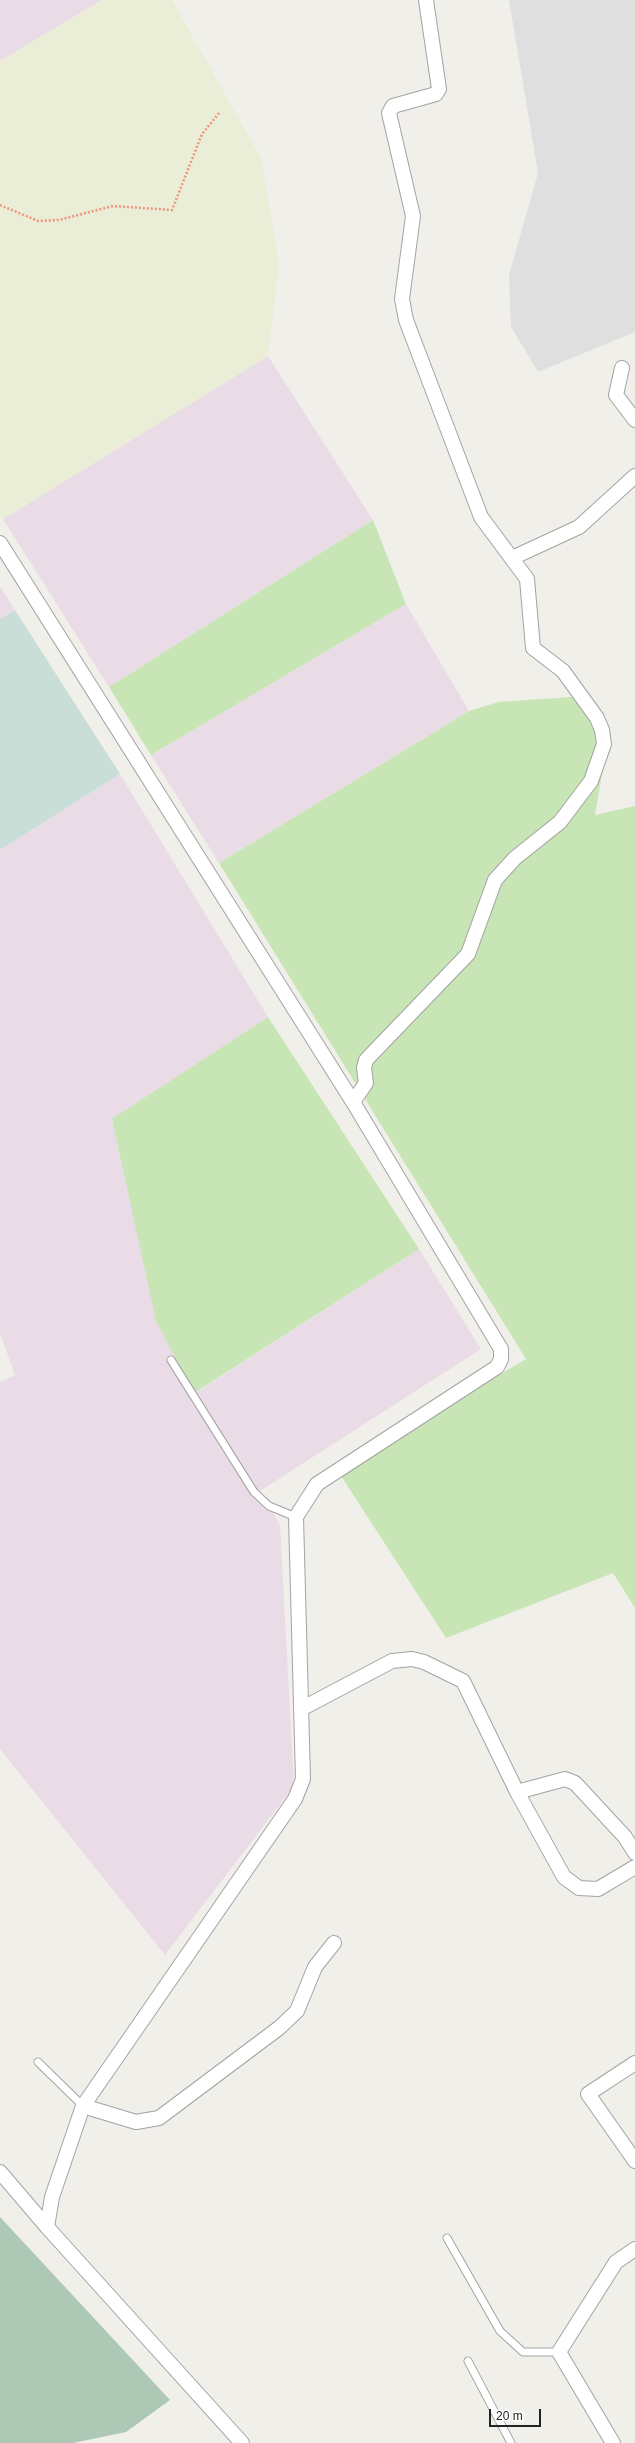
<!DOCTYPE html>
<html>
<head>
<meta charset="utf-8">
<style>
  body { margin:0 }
  #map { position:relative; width:635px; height:2443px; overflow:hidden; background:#f1efea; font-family:Arial,sans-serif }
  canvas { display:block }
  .scale { position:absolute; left:489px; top:2409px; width:52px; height:18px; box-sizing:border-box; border:2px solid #222; border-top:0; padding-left:5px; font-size:12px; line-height:14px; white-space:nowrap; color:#222; -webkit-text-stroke:3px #fff; paint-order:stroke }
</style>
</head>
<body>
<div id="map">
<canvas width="635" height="2443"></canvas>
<div class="scale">20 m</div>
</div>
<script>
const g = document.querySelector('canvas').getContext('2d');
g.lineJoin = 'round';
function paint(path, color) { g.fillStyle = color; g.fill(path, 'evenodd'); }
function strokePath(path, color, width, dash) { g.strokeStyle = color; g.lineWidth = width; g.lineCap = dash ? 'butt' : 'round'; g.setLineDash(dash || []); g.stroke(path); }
paint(new Path2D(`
  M509,0h126v332l-97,40 -27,-45 -2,-52 29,-102z`), '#e0dfdf');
paint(new Path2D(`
  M0,0h102l-102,61z
  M268,356l105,164 -264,167 -106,-168z
  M0,586l15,24 -15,9z
  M406,604l63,107 -250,152 -68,-108z
  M120,774l148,243 -156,103 83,273 224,-144 62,100 -221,142 20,34 14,261 -129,169 -165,-206v-367l15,-7 -15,-42v-483z`), '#eadce6');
paint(new Path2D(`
  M102,0h70l89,158 18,106 -11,92 -265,163 -3,-5v-453z`), '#eaeed7');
paint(new Path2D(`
  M373,520l33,84 -255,151 -42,-68z
  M585,696l15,29 4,38 -9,52 40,-9v802l-22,-35 -167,65 -105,-162 153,-98 32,-19 -307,-496 250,-152 29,-9z
  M268,1017l151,232 -225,144 -38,-72 -44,-202z`), '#c8e6b5');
paint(new Path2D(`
  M15,610l105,164 -120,76v-231z`), '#c8ded6');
paint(new Path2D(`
  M0,2217l170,183 -44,32 -53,11h-73z`), '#adc8b4');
const lane = new Path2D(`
  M171,1360l83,132 15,14 27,11
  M38,2062l45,44
  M447,2238l53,93 23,21h36
  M468,2361l43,82`);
const street = new Path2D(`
  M622,368l-6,27 19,25
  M0,543l353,559 148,247v10l-4,8 -180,117 -21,33 7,262 -8,20 -212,307 -31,91 -5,30
  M512,558l67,-31 56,-51
  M353,1102l13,-19 -2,-15 2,-8 102,-106 27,-74 20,-22 45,-36 31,-41 13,-37 -2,-14 -5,-12 -34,-47 -30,-23 -6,-69 -46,-62 -75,-197 -4,-21 11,-83 -24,-103 4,-7 43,-12 3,-5 -13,-89
  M301,1709l91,-48 20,-2 12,3 39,19 54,111 47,85 15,11 19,1 37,-22
  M517,1792l48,-13 10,4 50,54 10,16
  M635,2063l-47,31 47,67
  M83,2106l53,16 23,-4 120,-90 18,-17 18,-44 19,-24
  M0,2172l47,55 195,216
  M613,2443l-54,-91 57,-90 19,-13`);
strokePath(lane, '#a3a3a3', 9);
strokePath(street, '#a3a3a3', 16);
strokePath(new Path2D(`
  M0,205l38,16 21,-1 54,-14 59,4 30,-76 18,-22`), '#ef947d', 2.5, [2, 2]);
strokePath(lane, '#fff', 7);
strokePath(street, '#fff', 14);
</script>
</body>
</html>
